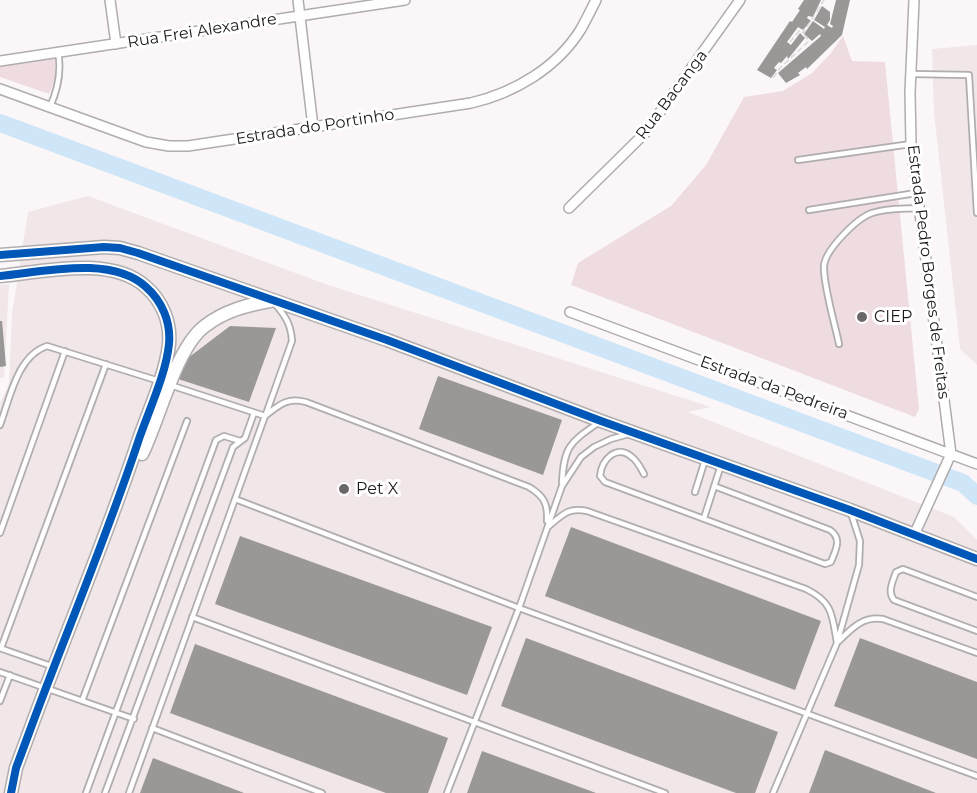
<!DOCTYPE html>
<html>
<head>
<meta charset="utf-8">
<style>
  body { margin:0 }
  canvas { display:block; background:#fbf7f8 }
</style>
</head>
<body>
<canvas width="977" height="793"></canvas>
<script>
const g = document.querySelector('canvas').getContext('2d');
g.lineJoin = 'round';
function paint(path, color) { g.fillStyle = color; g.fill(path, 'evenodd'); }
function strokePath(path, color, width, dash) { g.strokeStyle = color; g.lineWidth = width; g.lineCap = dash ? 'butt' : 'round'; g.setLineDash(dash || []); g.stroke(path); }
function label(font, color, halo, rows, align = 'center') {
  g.font = font + ' Montserrat,sans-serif'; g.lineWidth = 6; g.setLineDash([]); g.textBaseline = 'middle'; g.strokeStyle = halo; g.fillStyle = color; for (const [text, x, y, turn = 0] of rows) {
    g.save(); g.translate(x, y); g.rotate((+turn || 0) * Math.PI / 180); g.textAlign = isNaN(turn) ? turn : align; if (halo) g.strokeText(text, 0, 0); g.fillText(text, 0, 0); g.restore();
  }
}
paint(new Path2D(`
  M977,45v320l-17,-16 -26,-237 -2,-63z
  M88,196l240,89 383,122 -23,5 266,105 23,23v253h-977v-390l9,-19 3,-70 16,-102z
  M9,284l-5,94h-4v-93z`), '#f1e6e8');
paint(new Path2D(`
  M843,36l9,25 33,1 34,347 -4,8 -344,-132 7,-22 93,-57 35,-41 38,-68 39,-6 29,-18 19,-20z
  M55,56v24l-6,14 -49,-17v-14z`), '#eedce0');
strokePath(new Path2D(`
  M0,123l963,360 14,13`), '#cee6f8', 18);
paint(new Path2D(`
  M804,0h17l-8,17 -5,-1 -1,2 4,3 -8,9 -5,-3 -11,15 4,3 9,-12 5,5 -17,21 -1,-3 -6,7 -2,-1 -5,6 3,2 -6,8 -14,-8 33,-49 2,1 8,-12 -2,-1z
  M836,0h14l-8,35 -35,34 -1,-2 -8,6 2,2 -14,8 -8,-10 43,-37 -1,-2 -8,7 -8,-7 9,-13 11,8 1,-2 -11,-7 8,-14 8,6v8l-3,5 5,3 1,-2 -3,-2z
  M0,321h2l4,45 -6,1z
  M230,326l46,2 -27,74 -74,-24 5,-14z
  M438,376l124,44 -19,55 -124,-46z
  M571,527l250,94 -26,69 -250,-94z
  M240,536l252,91 -25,68 -252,-91z
  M526,638l252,94 -23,61h-19l-235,-87z
  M860,638l117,44v77l-143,-53z
  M195,644l253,94 -20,55h-42l-216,-80z
  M825,750l111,43h-127z
  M482,751l114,42h-129z
  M153,758l91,35h-104z`), '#9a9797');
const service = new Path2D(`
  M912,74l57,1 8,138
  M50,107c8,-18 12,-35 8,-55
  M798,160l113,-16
  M809,210l107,-17
  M839,344c-4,-20 -16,-59 -15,-78 1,-16 33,-48 48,-53 14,-5 31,-4 46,-5
  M266,414l26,-73c-1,-16 -6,-24 -16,-36
  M265,416c14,-11 22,-19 41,-14l223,85c15,9 19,17 18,34
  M0,425c10,-27 17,-69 47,-79l112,35
  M644,474c-3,-5 -6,-12 -11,-16 -16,-15 -31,1 -33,18l5,6 220,82 6,-2c4,-11 12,-23 -1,-32l-116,-44
  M562,483c2,-36 7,-40 36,-60
  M695,492l10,-32
  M235,499l284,109 458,168
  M704,518l17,-53
  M549,526c14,-12 20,-19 38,-15l219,78c27,13 26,26 31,54
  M0,533l65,-182
  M977,597l-74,-28 -7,3c-3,9 -9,20 -2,28l83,31
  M192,617l473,176
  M839,641c13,-13 24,-25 44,-22l94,34
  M0,648l54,19
  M1,648l105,-284
  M0,672l134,47
  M0,701l10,-26
  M82,701l105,-280
  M152,728l170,65
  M86,793l130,-353 8,-4 16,5
  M105,793l128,-346 12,-9 9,-25
  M129,793l136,-377 -95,-31
  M447,793l72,-185 43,-122 19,-29 13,-10 17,-8 18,-5
  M773,793l64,-150 22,-78 1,-24 -9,-28`);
const minor = new Path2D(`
  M110,0l6,44
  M298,0l15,127
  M914,0l-4,93 1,51 40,310 -37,81
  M0,61l405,-61
  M0,89l146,53 23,4h19l283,-43c43,-10 86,-35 110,-74 5,-9 10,-19 15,-29
  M569,208l76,-75 95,-133
  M570,312l407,152`);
const tertiary = new Path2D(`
  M0,255l104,-8 16,1 18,5 249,87 214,81 249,89 127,49
  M0,276c43,-4 111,-21 146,11 16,14 25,35 23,57 -3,30 -20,66 -30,95 -33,100 -74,196 -110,294l-13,35 -5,25
  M142,454c17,-34 34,-107 63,-128 19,-15 42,-21 65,-25`);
strokePath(service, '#b0adae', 8);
strokePath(minor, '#b0adae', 12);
strokePath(tertiary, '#b0adae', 15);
strokePath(new Path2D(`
  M790,42l10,-12 3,3 21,-33
  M773,78l8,-11 28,-26 -6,-8`), '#dad9d9', 1.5, [6, 3]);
strokePath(service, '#fefefe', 4.5);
strokePath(minor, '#fefefe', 9);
strokePath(tertiary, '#fefefe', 12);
strokePath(new Path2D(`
  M0,255l104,-8 16,1 18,5 249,87 214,81 249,89 127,49
  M0,276c43,-4 111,-21 146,11 16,14 25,35 23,57 -3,30 -20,66 -30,95 -33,100 -74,196 -110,294l-13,35 -5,25`), '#0057b8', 8);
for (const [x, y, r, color] of [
  [862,317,6,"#6b6768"],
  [344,489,6,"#6b6768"]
]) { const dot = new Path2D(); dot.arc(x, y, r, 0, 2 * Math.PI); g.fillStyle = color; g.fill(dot); strokePath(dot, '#fff', 2); }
label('16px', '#1d1a1b', '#fff', [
  ["Rua Frei Alexandre",202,31,-9],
  ["Rua Bacanga",672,95,-53],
  ["Estrada do Portinho",315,127,-9],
  ["Estrada Pedro Borges de Freitas",928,272,83],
  ["Estrada da Pedreira",774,388,20]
]);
label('16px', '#1d1a1b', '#fff', [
  ["CIEP",874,317],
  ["Pet X",356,489]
], 'left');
</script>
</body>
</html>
